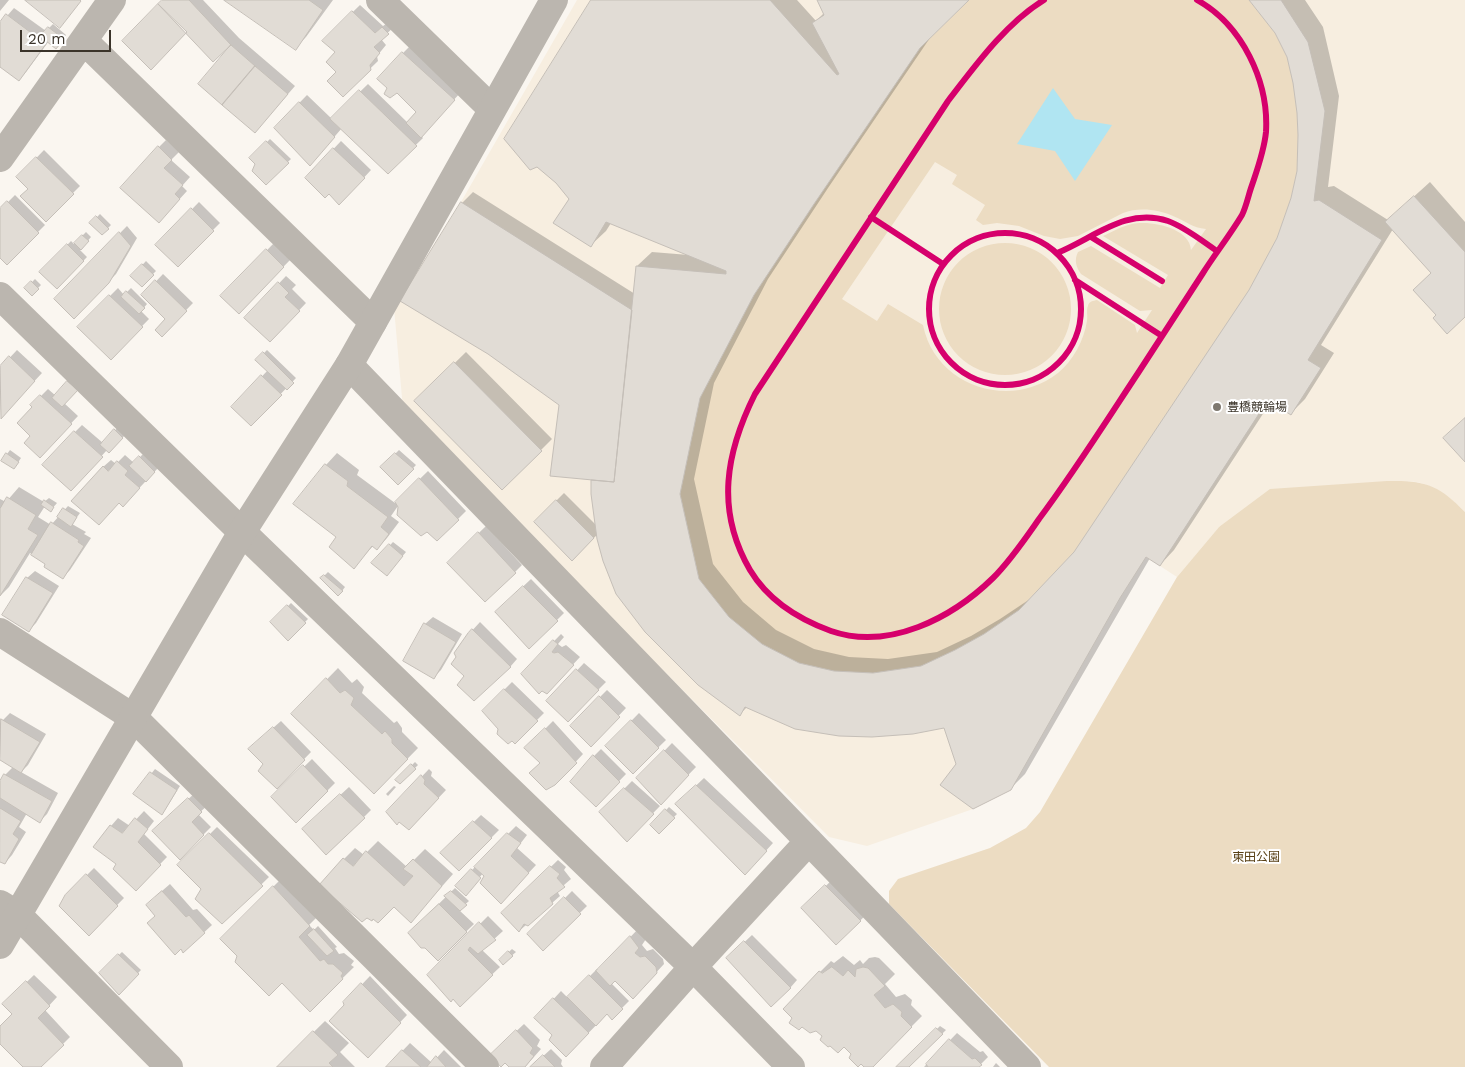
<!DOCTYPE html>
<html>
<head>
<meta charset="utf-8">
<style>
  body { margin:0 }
  #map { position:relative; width:1465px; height:1067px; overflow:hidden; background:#faf6f0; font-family:"Work Sans",sans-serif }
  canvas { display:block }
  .scale { position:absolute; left:20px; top:30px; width:91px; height:22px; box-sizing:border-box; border:2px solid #3b342a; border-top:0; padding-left:6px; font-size:15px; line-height:18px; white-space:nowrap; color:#3b342a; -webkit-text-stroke:4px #fff; paint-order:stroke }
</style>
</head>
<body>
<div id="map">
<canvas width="1465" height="1067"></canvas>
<div class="scale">20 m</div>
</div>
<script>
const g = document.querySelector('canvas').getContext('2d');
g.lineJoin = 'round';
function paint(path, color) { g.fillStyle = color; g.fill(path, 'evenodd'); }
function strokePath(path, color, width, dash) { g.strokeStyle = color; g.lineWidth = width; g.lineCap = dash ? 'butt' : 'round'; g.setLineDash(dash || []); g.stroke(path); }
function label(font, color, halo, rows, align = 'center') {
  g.font = font + ' "Work Sans","Noto Sans JP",sans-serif'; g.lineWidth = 4; g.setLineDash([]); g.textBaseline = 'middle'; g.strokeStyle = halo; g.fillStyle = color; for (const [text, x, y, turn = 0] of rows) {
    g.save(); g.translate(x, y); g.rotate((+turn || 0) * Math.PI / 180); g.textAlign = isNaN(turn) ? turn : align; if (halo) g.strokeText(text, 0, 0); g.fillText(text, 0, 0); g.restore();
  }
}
paint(new Path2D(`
  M577,0h888v512l-14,-13 -21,-13 -13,-4 -15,-1 -183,46 -42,50 -31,-20 -26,41 -109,192 -38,19 -106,37 -38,-9 -426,-428 -9,-101 67,-106z`), '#f7eee0');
paint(new Path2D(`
  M969,0h280l26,33 12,24 6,26 4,30 1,22 -1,36 -6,27 -14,40 -28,52 -175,262 -55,58 -35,24 -29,16 -34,16 -48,7 -39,-2 -35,-8 -37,-19 -33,-27 -30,-38 -19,-85 20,-96 54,-103 60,-91 106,-156zM935,162l22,13 -5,9 33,21 -9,15 7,5 14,-2 22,3 25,10 16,3 18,-3 45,-23c15,-6 35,-4 50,3 13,5 19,12 33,13l-15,21c-1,-22 -40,-30 -59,-26 -10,2 -20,8 -29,12l65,39 -8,13 -69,-42 -13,6c-4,8 -2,15 3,22l59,37 12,-1 -15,23 -2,-8 -38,-25c-4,1 -8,1 -9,6 -2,4 0,10 -1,15 -3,19 -14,40 -29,52 -48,38 -123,13 -135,-48l-35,-21 -11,17 -35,-22z
  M939 309a66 66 0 1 1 132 0a66 66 0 1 1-132 0Z
  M1387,481c38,-1 52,4 78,31v555h-416l-160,-163v-13l9,-12 92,-31 36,-20 14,-16 137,-235 42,-50 51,-38z`), '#ecdcc2');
paint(new Path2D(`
  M1053,88l22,31 37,6 -37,56 -20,-30 -38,-7z`), '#b0e5f2');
paint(new Path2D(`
  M0,0h9l-9,11z
  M165,0h38l36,38 56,48 -33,38 -31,-79 -18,16z
  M226,0h107l-27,37 -11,11z
  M592,0h205l19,21 8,-8 -6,-13h149l-33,32 -106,156 -60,91 -54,104 -20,96 19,85 30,38 33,28 38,19 35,8 39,2 49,-7 34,-16 29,-17 33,-22 42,-45 175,-261 28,-52 15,-40 6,-28v-58l-11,-56 -12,-25 -26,-32h55l18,27 16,69 -11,91 6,-1 54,34 42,-38 35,40v94l-28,-1 -5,-43 -39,-43 -72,116 13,8 -29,46 -14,14 -19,-13 -98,150 -14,15 -10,-7 -125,216 -15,15 -52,-25 -14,-38 -197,-19 -7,7 -142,-180 -26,25 -37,-37 29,-29 33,33 -5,-32v-15l-32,-75 -98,-201 11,-11 162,102 2,-28 15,-14 37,3 -78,-32 -5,8 -15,14 -21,-46z
  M360,5l23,21 7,-5 5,5 -14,13 5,6 -9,11 1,5 -35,34 -6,-23 -1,-20 -13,-11z
  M14,8l32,23 7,-7 13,11 -7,9 -10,-3 -23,31 -7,8 -19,-15v-41z
  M410,46l51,46 -40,44 2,2 -35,34 -46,-44 -25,29 -42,-29 32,-33 25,24 36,-35 40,39 10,-11 -15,-59z
  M270,139l21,20 -25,24 -9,-19 -6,-6z
  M166,140l13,12 -8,8 19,17 -8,9 5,5 -21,23 -7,-67z
  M341,141l30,29 -24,26 -18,-3 -23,-15z
  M44,150l36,36 -34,34 -17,-31 -11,-12z
  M15,195l30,30 -38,38 -7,-7v-46z
  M199,202l21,21 -42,42 -21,-20z
  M100,214l11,11 -9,9 -11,-11z
  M127,226l10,12 -21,36 -42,43 -19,-18z
  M86,232l5,5 -11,13 7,7 -30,31 -16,-16 30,-31 3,3z
  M274,243l17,16 -52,53 -17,-16z
  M146,261l10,10 -14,14 -10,-9z
  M163,274l30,29 -31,32 5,-16 -24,-24z
  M286,276l10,9 -4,4 14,14 -36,38 -24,-23z
  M35,279l6,6 -9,9 -6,-6z
  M118,288l6,7 7,-7 16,16 -6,7 8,8 -38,39 -32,-31z
  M17,350l25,23 -41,44 -1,-49z
  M267,350l29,28 -45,47 -18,-18 35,-37 -11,-10z
  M466,352l86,87 -50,50 -86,-88z
  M72,379l-8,24 14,13 -38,40 -8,-20 2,-29 -2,-2 16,-16 8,7z
  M82,425l21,18 15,-16 8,7 -17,18 -2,-2 -29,32 -3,-50z
  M10,450l11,8 -4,6 -10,-10z
  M399,450l17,15 -18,19 -16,-17z
  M337,453l22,17 -2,5 38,28 33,-32 38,40 -29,29 -37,-37 -9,13 8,6 -12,16 -10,11 -4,-3 -19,21 -16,-30 -43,-33 31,-39z
  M143,454l15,14 -28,30 -27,-31 8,-7 5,4 9,-9 9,8z
  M19,487l25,15 5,-4 8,5 -6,7 -6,-4 -7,11 13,8 17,-19 12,7 -8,11 14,8 -2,2 7,4 -21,32 -7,7 -16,-13 -17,-11 -21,34 -9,9v-97l6,3z
  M486,526l36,39 -7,7 -67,-9z
  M393,542l13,10 -16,19 -17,-8z
  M35,571l24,15 -23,37 -7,7 -2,-52z
  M328,572l17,15 -3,4 -20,-13z
  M531,579l33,34 -35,35 -33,-36z
  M291,603l17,16 -20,20 -16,-17z
  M433,617l29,17 -21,36 -8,8 -8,-54z
  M480,622l37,37 -7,8 -45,9 -7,-19 11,-23z
  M561,634l3,3 -6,7 4,3 4,-2 14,12 -26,28 -32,-11z
  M584,663l22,19 -38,38 -20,-19z
  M338,668l14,15 5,-4 7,8 -2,6 32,30 3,-2 5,7v4l16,16 -44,45 -81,-79z
  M512,682l32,31 -29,29 -32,-31z
  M607,690l19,18 -35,37 -20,-19z
  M10,713l36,21 -18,31 -7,7 37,21 -11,21 -7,7 -13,-8 -8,14 7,5 -14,23 -7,8 -4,-2 -1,1v-79l5,-8 8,-8 -13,-9v-35z
  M639,713l27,27 -33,32 -26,-26z
  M281,721l30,31 -34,35 -12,-23 -8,-22z
  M553,721l30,33 -28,30 -13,-21 -16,-15z
  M672,743l24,24 -35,36 -23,-25z
  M601,749l25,25 -30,31 -2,-49z
  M312,759l23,24 -39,39 -23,-25z
  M415,762l3,3 -18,18 -3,-3z
  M155,769l25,17 -15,24 -30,-16z
  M429,769l3,3 -1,4 15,14 -37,39 -21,-17z
  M704,778l69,65 -21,23 -68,-69z
  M632,781l28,25 -33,34 -26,-28z
  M394,786l2,1 -8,9 -2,-2z
  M349,787l22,23 -44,44 -16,-32z
  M196,792l13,12 -11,10 13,13 -31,31 -19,-34z
  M669,807l8,7 -18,18 -7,-7z
  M144,811l10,10 -10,13 23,23 -31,32 -18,-25 -7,-38 7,-8 12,8z
  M481,815l18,15 -40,40 -17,-17z
  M516,826l11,9 -10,13 19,17 -28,30 -25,-22 -14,18 3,-21z
  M217,827l52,50 -47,46 -19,-34 -24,-24z
  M378,841l29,26 18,-18 28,25 -42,47 -67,-62 11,-11 9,7z
  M558,860l8,7 -2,3 7,9 -14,12 3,5 -8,7 -33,28 -16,-18z
  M94,868l30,30 -35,36 -23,-38z
  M284,876l36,38 -11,11 5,5 4,-4 19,21 -2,1 4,6 5,-1 10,8 -3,4 3,2 -44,43 -28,-29 -44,-25 -17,-17z
  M833,879l35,34 -31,30 -34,-35z
  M170,884l23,26 4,-1 15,16 -28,26 -28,-36 -1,-18z
  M455,888l14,13 -10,9 15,14 -36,35 -29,-26z
  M572,891l15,15 -44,43 -14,-15z
  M488,916l15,15 -21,19 18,17 -40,38 -31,-30z
  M638,929l8,10 -4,6 5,6 6,-2 10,10 1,5 -24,26 -25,-10 -4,3 18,18 -17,17 -4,-5 -42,43 -12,-21 -18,-17 25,-27 7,7 29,-29 2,1z
  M752,935l45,45 -7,8 -55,-37z
  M512,949l4,3 -13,11 -3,-3z
  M122,952l19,18 -22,23 -19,-20z
  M843,956l11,9 6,-5 3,4 6,-6 6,-1 4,1 16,16 -10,10 11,13 9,-3 7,6 -1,5 11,11 -51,51h-5l-22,-21 -20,-10 -4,-64 11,-11 3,2z
  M34,975l23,22 -12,13 25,27 -30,30h-15l-25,-25v-15l13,-13 -9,-10z
  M370,976l37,39 -39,41 -24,-53z
  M325,1021l24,22 -9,9 15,15h-77z
  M524,1024l16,16 -3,6 4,3 -16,18h-14l-6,-5 -14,-7z
  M940,1026l6,4 -38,37h-10z
  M957,1033l23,19 3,-1 5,6 -10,10h-54z
  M410,1043l22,20 12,-13 17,17h-74z
  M551,1049l11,11 -1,4 2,3h-32z
  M996,1063l4,4h-7z`), '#0003');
const building = new Path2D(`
  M25,0h55l1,1 -21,27z
  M162,0h27l42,45 -18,17 -55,-58z
  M224,0h85l14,10 -27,40z
  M591,0h179l67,75 2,-1 -27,-51 12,-8 -7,-15h152l-49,48 -106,156 -60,91 -54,103 -20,96 19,85 30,38 33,27 37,19 35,8 39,2 48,-7 34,-16 29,-16 35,-24 55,-58 175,-262 28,-52 14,-40 6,-27 1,-36 -1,-22 -4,-30 -6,-26 -12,-24 -26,-33h32l27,42 17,69 -11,90 5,-1 63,40 -74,120 13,8 -30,47 -23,-15 -108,166 -14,-9 -26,41 -109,192 -38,19 -33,-24 16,-21 -12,-36 -31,6 -41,3 -33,-1 -44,-7 -50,-22 -5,9 -42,-31 -53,-53 -29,-38 -13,-33 -6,-22 -6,-45v-14l23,2 22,-216 90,8v-3l-120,-49 -15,25 -38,-24 16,-24 -13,-16 -19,-16 -7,3 -26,-31z
  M158,4l29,28 -36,38 -29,-29z
  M352,11l23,22 7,-6 7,7 -15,13 6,6 -10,12 1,5 -28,27 -16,-16 9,-9 -10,-10 9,-10 -13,-11z
  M6,14l40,30 -27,37 -19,-14v-45z
  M48,27l16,12 -8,10 -16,-13z
  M231,45l24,21 -33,39 -24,-21z
  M402,52l53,48 -34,38 -15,-15 10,-11 -19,-19 -7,5 -6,-4 3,-6 -10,-9z
  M255,66l33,28 -33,39 -33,-28z
  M359,90l58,56 -29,28 -58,-55z
  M299,102l36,35 -25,29 -36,-38z
  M266,141l23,22 -23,22 -14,-14 3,-7 -6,-6z
  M158,146l14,14 -8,8 19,17 -8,9 5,5 -21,24 -39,-35z
  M333,148l32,30 -26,27 -10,-11 -4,4 -20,-20z
  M36,157l38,37 -28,28 -26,-26 8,-7 -12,-12z
  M1414,196l51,56v65l-18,17 -14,-16 3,-3 -23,-25 18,-17 -46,-51z
  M7,201l32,32 -32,32 -7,-7v-50z
  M461,202l171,108 -18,172 -64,-6 9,-71 -71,-51 -88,-53z
  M191,208l23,23 -36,36 -23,-22z
  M96,216l13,13 -7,6 -13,-12z
  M119,232l12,14 -22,37 -35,36 -20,-20z
  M82,235l7,6 -8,9 -7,-7z
  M67,244l17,17 -27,28 -18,-17z
  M266,249l18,18 -45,47 -19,-18z
  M142,264l12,11 -12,12 -12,-11z
  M155,280l32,31 -25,26 -7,-7 10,-11 -24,-24z
  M31,281l8,8 -7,7 -8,-8z
  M278,282l11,11 -4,4 15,14 -30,31 -26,-24z
  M126,291l19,17 -6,6 -18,-17z
  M109,295l34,32 -32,33 -34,-33z
  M263,352l31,31 -7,7 -32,-30z
  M9,356l26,25 -34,38 -1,-53z
  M454,362l88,89 -40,39 -88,-89z
  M261,375l21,20 -31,31 -20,-19z
  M67,381l11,9 -16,17 -10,-9z
  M40,395l32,29 -32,34 -16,-15 6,-7 -13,-13 15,-16 -2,-2z
  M1465,418v44l-22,-24z
  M114,429l9,9 -14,15 -9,-8z
  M74,431l29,26 -32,34 -29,-26z
  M6,453l13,9 -5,7 -13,-8z
  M395,453l19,16 -16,16 -18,-18z
  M139,456l16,16 -9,10 -17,-16z
  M117,461l11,10 -3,4 15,13 -17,19 -4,-4 -20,22 -28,-24 32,-35 5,5z
  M325,464l23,17 -1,5 41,31 -7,10 8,7 -12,16 -5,-4 -18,23 -25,-22 7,-10 -43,-33z
  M419,478l40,42 -22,21 -10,-9 -6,4 -24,-21 1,-8 -3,-5z
  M7,497l29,18 -8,14 10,6 -38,61v-87z
  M44,500l10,7 -3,5 -10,-7z
  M556,500l38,38 -22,23 -38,-39z
  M63,508l14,9 -6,10 -14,-10z
  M51,522l28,18 -1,2 6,4 -21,33 -19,-12 1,-3 -14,-9z
  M478,532l38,41 -31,29 -38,-39z
  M389,544l14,12 -16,20 -16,-13z
  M324,575l19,16 -5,5 -18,-18z
  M26,577l27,16 -24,39 -27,-17z
  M523,586l35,35 -29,28 -34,-37z
  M287,605l19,18 -18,18 -18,-19z
  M424,623l32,19 -22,37 -31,-18z
  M472,629l39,38 -37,34 -17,-16 7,-9 -13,-12 5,-7 -2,-4 14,-20z
  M553,640l5,4 -6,8 2,1 4,-1 16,13 -27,29 -5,-3 -3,3 -18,-20z
  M576,669l23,21 -31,32 -22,-21z
  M326,678l14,15 5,-3 9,8 -3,7 31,29 3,-3 7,8v4l16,16 -34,35 -83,-80z
  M504,689l34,32 -23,23 -3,-3 -4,3 -11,-10 1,-5 -16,-18z
  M599,696l21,21 -29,30 -21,-21z
  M1,719l39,23 -19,31 -21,-13z
  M631,720l28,28 -26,26 -28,-28z
  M273,727l32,33 -28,29 -19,-18 5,-7 -15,-15z
  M545,728l32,35 -22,22 -9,5 -17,-17 11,-10 -16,-15z
  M664,750l25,25 -28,30 -25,-27z
  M593,755l27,27 -24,25 -26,-25z
  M411,764l5,5 -16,15 -5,-4z
  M303,765l25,26 -32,32 -25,-26z
  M150,772l27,18 -15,25 -29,-21z
  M4,774l48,27 -12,22 -40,-25v-17z
  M421,775l4,5 -1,4 15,14 -30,32 -10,-8 -2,3 -11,-13z
  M696,785l71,66 -22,24 -70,-71z
  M624,788l30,26 -27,28 -28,-30z
  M340,794l25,24 -39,37 -24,-26z
  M188,798l14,14 -10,10 12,13 -24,25 -28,-29z
  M0,808l21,13 -8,13 6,5 -14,25 -5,-2z
  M665,809l10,9 -16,16 -9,-9z
  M135,818l13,11 -10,13 23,23 -25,26 -23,-22 3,-5 -23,-17 17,-22 12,8z
  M473,821l19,17 -33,33 -19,-18z
  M209,833l54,53 -41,38 -27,-25 6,-10 -24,-24z
  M507,833l14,10 -10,13 18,17 -28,31 -21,-21 4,-7 -10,-9z
  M366,851l38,35 9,-10 -10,-7 10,-10 29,27 -31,37 -17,-16 -16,16 -5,-4 -1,2 -5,-3 -5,4 -43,-37 24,-27 10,8z
  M550,866l10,8 -3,4 8,9 -15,11 3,6 -25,22 -4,-2 -5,8 -18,-19z
  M471,869l10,9 -15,18 -11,-10z
  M86,874l32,32 -29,30 -30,-30 6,-11z
  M825,885l36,36 -25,24 -35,-37z
  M273,886l37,40 -11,11 21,24 4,-2 4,5h5l10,9 -2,3 2,3 -33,33 -28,-29 -13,13 -34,-34 2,-6 -17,-17z
  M162,891l24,26 3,-2 16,18 -22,20 -2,-4 -6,6 -28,-32 8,-7 -9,-11z
  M451,891l16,14 -7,6 -16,-15z
  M564,897l17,17 -38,37 -16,-17z
  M439,904l28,28 -29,29 -13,-13h-4l-13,-15z
  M479,922l17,18 -18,14 -8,-7 -2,3 25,25 -33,32 -7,-8 -2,3 -24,-27z
  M314,929l20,22 -7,5 -20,-21z
  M630,936l9,12 -4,5 5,4 5,-1 11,11 1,6 -24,26 -18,-18 -5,5 -14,-15z
  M744,941l47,47 -20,19 -45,-49z
  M508,951l5,5 -10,9 -4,-5z
  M118,954l21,20 -20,21 -20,-22z
  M832,967l11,9 5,-6 7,7 1,-8 7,-2 5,1 17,18 -11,9 11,13 8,-4 9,8 -1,4 11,11 -39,40h-9l-3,-3 -3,3 -9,-9 2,-4 -7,-7 -6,6 -8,-7 -2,1 -8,-7 2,-4 -6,-5 -6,2 -8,-6 -3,3 -10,-7 3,-5 -9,-9 36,-38 3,2z
  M589,975l34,34 -11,11 -5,-6 -11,12 -29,-29z
  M26,981l24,25 -12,12 26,27 -23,22h-18l-23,-23v-18l12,-12 -10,-10z
  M361,983l40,40 -33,35 -39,-37 15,-16 -1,-3z
  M553,998l36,35 -23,24 -17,-17 3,-5 -18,-17z
  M936,1028l7,6 -34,33h-13z
  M516,1030l17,18 -3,5 4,3 -9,11h-16l-4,-4 -4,4 -11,-12z
  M313,1031l25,24 -9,8 4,4h-56z
  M949,1039l23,20 3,-1 7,7 -3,2h-51l-2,-3z
  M402,1050l19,17h-35z
  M543,1055l12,12h-25z
  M436,1056l10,11h-19z`);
paint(building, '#e1dcd5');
strokePath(building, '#c5bfb8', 1);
strokePath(new Path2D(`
  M380,0l112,109
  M84,41l289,281
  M0,158l112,-158
  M0,296l242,236 451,435 98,100
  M349,365l678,702
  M0,632l134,86 351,349
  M0,904l18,11 151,152
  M604,1067l89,-100 116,-126`), '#bbb6af', 28);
strokePath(new Path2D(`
  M0,945l242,-413 107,-167 205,-365`), '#bbb6af', 28);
strokePath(new Path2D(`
  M1044,0c-38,23 -69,66 -96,101l-193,293c-29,58 -40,116 -5,176 18,30 48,49 81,61 58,20 121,-13 162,-53 18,-18 32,-39 46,-59 36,-48 68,-99 101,-149 21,-32 42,-65 63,-97 12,-19 27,-38 39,-58 4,-8 6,-18 9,-27 6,-18 13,-36 15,-56 3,-51 -24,-107 -69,-132
  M871,217l72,47
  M929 309a76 76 0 1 1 152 0a76 76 0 1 1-152 0Z
  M1091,237l71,44
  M1057,253c37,-15 69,-46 111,-32 17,6 34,20 49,30
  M1075,280l87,56`), '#d6006c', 6);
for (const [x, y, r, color] of [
  [1217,407,5,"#7e786f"]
]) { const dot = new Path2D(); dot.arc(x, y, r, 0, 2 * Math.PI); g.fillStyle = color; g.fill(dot); strokePath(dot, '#fff', 2); }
label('12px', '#3b342a', '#fff', [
  ["豊橋競輪場",1227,407]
], 'left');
label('12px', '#573f14', '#fff', [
  ["東田公園",1256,857]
]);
</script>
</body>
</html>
